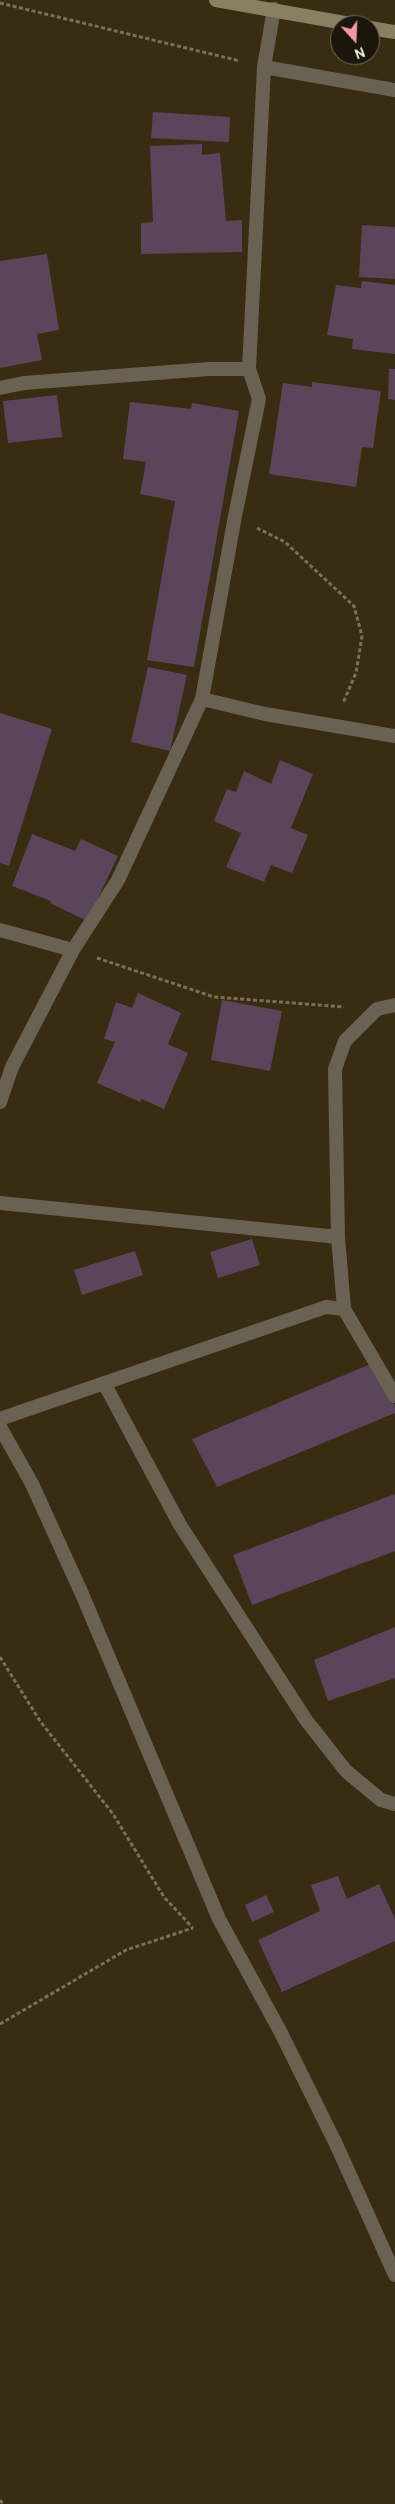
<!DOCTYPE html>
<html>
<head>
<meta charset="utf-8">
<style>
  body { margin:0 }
  #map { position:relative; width:395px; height:2504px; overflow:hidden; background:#382d12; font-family:Cabin,sans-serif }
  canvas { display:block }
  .north { position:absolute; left:330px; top:15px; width:50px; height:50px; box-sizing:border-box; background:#1b160b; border:1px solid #736d60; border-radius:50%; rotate:160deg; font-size:14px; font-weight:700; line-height:20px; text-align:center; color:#f6f0df }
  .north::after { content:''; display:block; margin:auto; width:18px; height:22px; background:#f49aa4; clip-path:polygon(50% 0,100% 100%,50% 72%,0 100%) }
</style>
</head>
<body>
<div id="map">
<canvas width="395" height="2504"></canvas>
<div class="north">N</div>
</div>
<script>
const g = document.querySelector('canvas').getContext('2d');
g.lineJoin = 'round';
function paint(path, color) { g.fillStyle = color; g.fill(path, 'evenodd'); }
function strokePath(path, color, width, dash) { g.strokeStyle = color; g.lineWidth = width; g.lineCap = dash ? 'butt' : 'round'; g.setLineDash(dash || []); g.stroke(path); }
paint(new Path2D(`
  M153,112l77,5 -1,25 -78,-4z
  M202,144v11l18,-2 6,68 16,-1v32l-101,2v-31l12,-1 -3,-76z
  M362,225l33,2v52l-36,-2z
  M47,254l12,76 -22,4 5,26 -42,8v-107z
  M362,281l33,4v69l-43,-5 1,-10 -26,-4 9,-50 25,3z
  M389,369h6v31l-7,-1z
  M312,382l69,9 -8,57 -11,-1 -6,40 -87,-13 14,-91 29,4z
  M57,395l5,42 -54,6 -5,-42z
  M130,402l61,7 1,-6 47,8 -45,256 -47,-7 28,-159 -35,-7 6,-32 -23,-3z
  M148,667l39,8 -17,76 -39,-9z
  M0,713l52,16 -43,137 -9,-3z
  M280,760l33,14 -22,54 17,7 -16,38 -21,-8 -7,17 -38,-15 15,-34 -27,-12 13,-32 9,3 8,-21 27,13z
  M32,834l43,17 6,-12 37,17 -31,65 -37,-18 1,-2 -39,-15z
  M138,993l43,20 -13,31 20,9 -24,56 -22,-10 -2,3 -43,-19 18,-41 -11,-3 12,-37 16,6z
  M222,1000l60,11 -12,60 -59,-11z
  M252,1239l8,26 -42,13 -8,-26z
  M135,1251l8,24 -61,20 -8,-25z
  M373,1363l22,43v7l-178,74 -25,-48z
  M395,1494v57l-143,54 -19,-50z
  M395,1627v51l-67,23 -14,-41z
  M338,1876l9,23 32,-15 16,35v22l-113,51 -24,-52 62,-29 -9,-26z
  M266,1895l8,17 -22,10 -7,-17z`), '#5a455b');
strokePath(new Path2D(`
  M0,3l240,58
  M257,528l28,14 69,64 8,30 -6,37 -13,30
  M97,958l117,39 130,10
  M0,1657l40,64 73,93 51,83 29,31
  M0,2024l126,-74 67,-22
  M0,2500l3,4`), '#7a7059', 3, [4, 2.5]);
strokePath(new Path2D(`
  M0,388l24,-5 185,-14h40
  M104,1383l76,142 126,195 40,51 35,29 14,4
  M0,1419l326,-112 18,2 51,87`), '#696151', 14);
strokePath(new Path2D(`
  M264,67l131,23
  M202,699l63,15 130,22
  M0,930l73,20
  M0,1102l12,-35 61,-117 45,-70 84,-181 33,-183 24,-117 -10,-30 15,-302 10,-58
  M0,1203l338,34
  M344,1309l-6,-72 -3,-168 10,-28 32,-32 18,-4
  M0,1427l32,57 50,110 137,325 61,112 56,113 59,131`), '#696151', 14);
strokePath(new Path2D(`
  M216,0l140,25
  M370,28l25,4`), '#8a7e63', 14);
</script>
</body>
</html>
